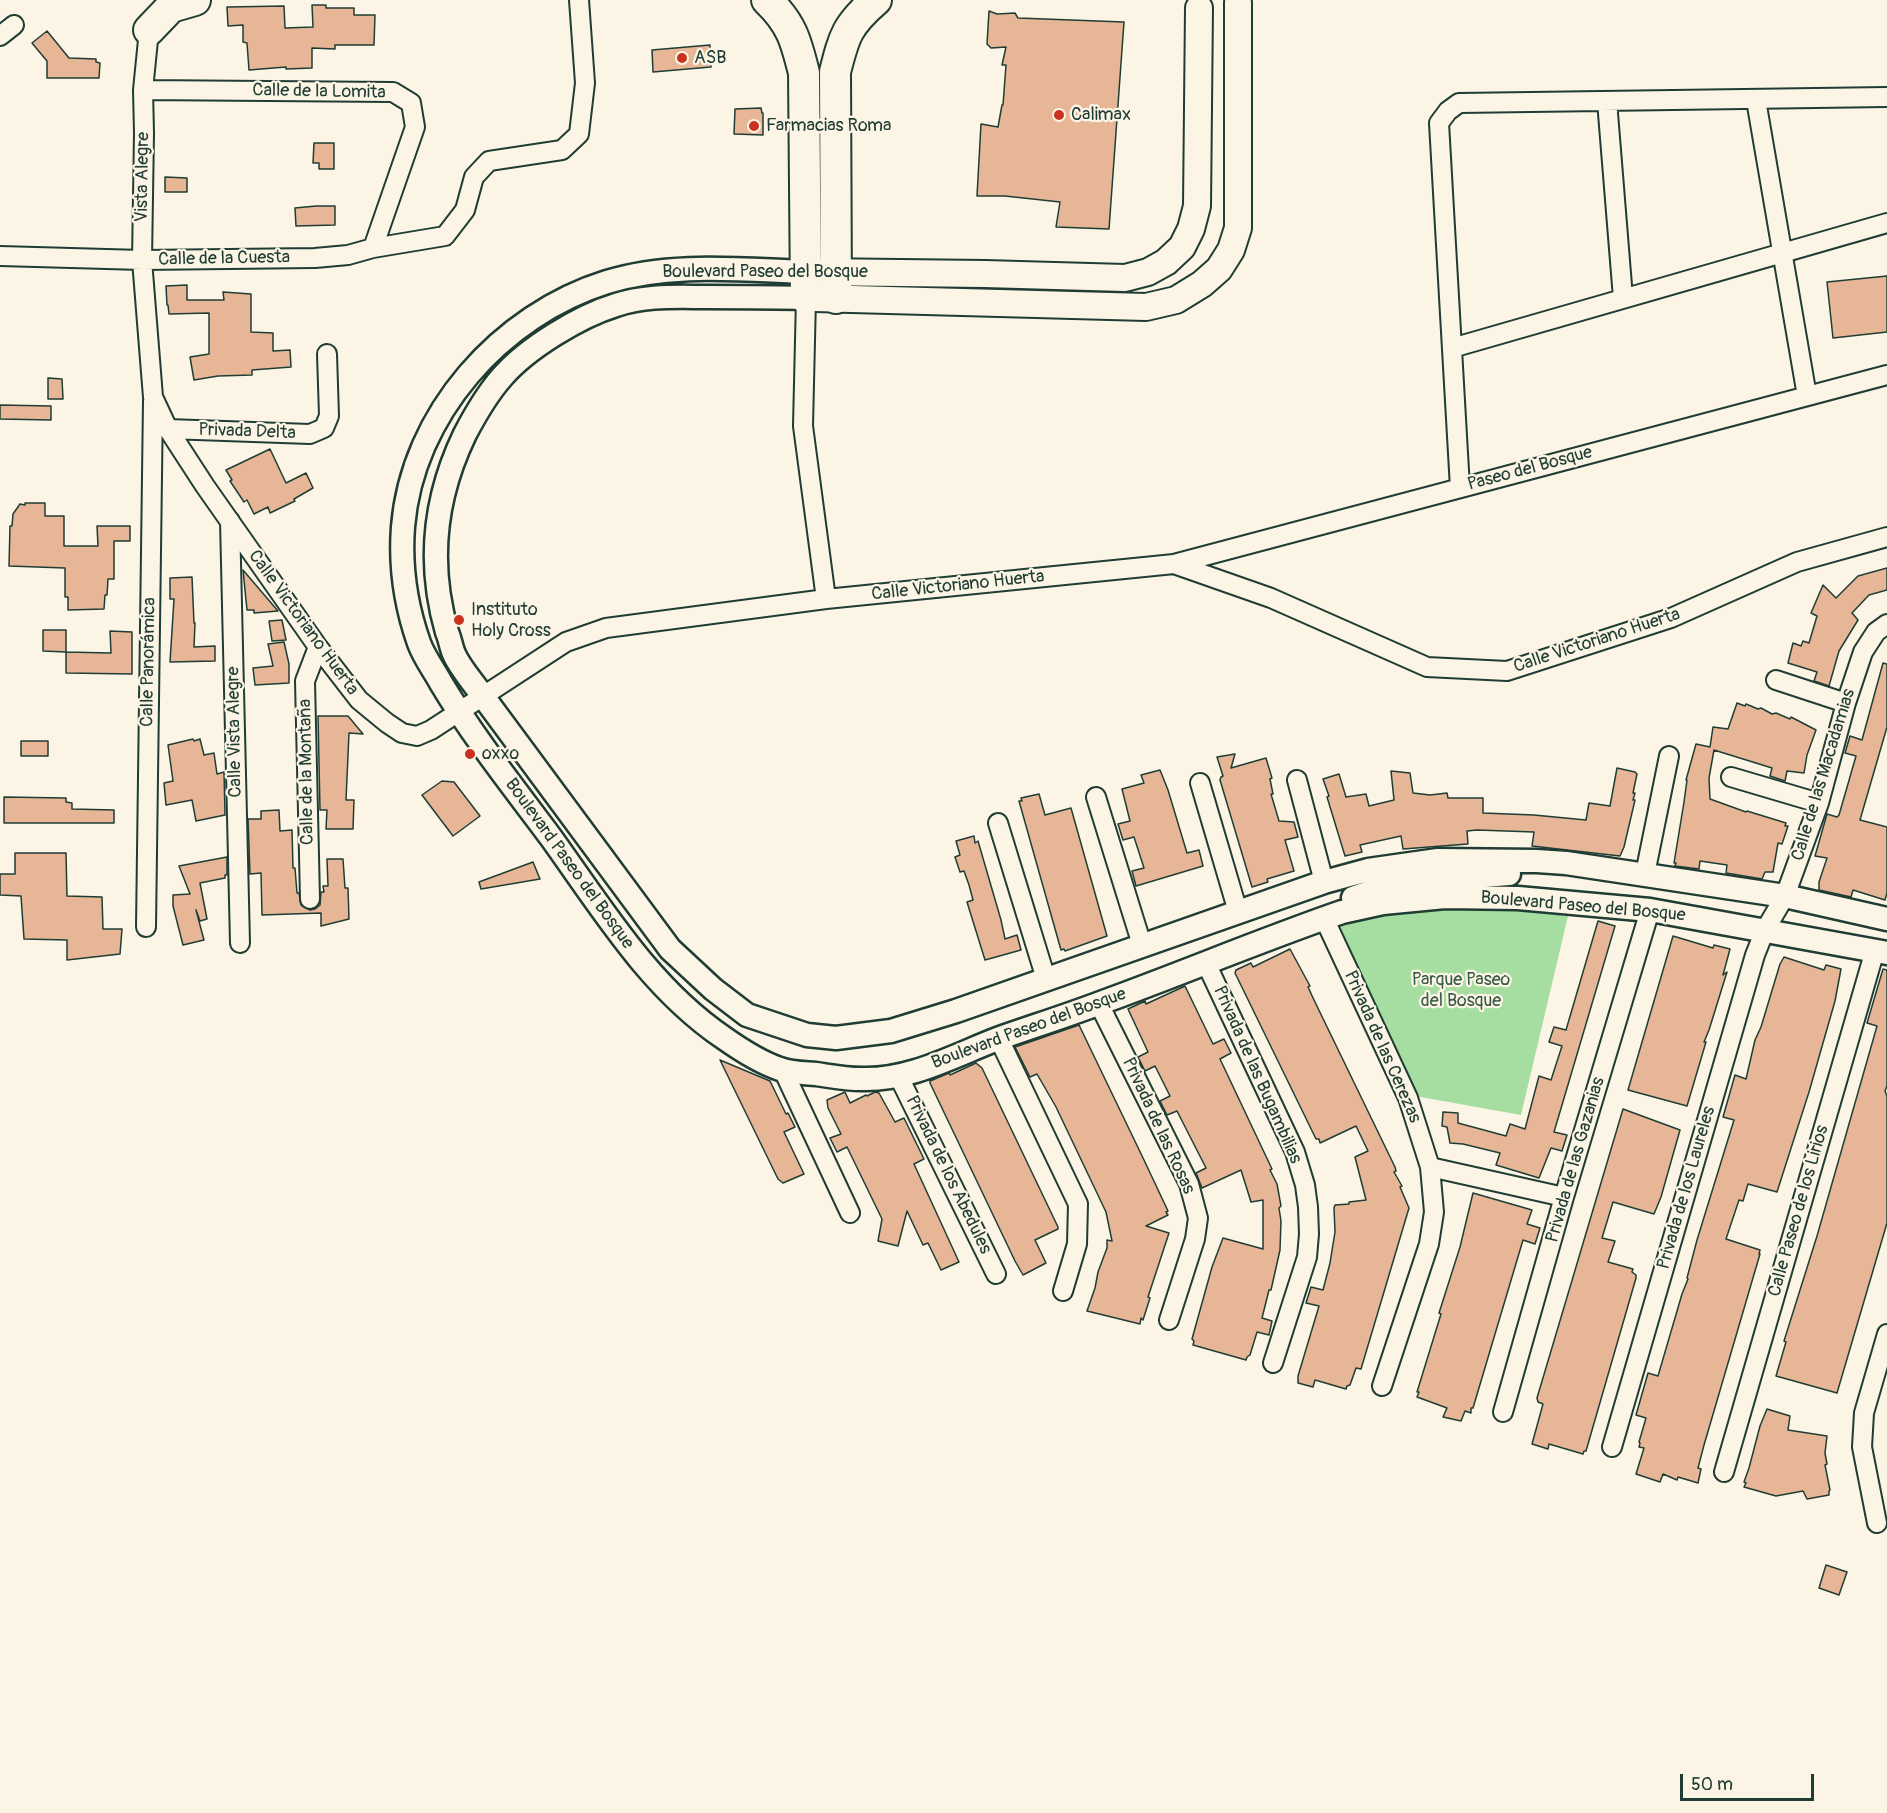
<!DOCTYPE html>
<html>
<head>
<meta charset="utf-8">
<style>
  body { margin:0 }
  #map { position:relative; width:1887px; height:1813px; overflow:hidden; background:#fcf5e5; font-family:Pangolin,sans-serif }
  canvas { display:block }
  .scale { position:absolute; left:1680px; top:1774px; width:134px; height:27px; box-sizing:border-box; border:3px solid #1f3d34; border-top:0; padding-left:8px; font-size:18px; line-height:21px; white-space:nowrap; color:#1f3d34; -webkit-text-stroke:4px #fcf5e5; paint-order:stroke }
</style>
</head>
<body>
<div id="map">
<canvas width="1887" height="1813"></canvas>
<div class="scale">50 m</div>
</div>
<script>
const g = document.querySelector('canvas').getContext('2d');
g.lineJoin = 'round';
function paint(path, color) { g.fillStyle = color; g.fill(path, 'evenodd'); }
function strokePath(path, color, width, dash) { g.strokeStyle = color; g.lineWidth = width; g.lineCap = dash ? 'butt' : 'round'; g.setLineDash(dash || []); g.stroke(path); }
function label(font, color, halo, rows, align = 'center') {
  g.font = font + ' Pangolin,sans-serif'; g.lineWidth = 4.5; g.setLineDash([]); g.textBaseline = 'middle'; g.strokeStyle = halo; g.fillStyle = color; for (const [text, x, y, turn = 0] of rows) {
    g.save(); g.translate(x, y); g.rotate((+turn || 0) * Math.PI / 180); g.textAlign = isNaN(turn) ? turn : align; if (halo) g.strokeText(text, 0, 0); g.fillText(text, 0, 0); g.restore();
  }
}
paint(new Path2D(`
  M1454,903l114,13 -47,199 -106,-19 -76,-172z`), '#a6dda0');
const building = new Path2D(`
  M312,5h14v3h28v7h21l-1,30h-39v4l-23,-1v20l-26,1v-2l-37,3 -2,-27 -4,-1v-17l-15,1 -1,-19 57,-1 1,22 28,-1z
  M989,11l8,3 18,-1 3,5 106,4 -15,207 -53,-2 4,-25 -55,-6h-28l4,-72 17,3 4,-22h1l3,-40h-4l4,-18 -15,1 -4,-4z
  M47,31l22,27 27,1v3l4,1 -1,15h-52v-17l-15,-18z
  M710,45l1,22 -58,5 -1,-22z
  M761,108l1,5h1v22l-29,-1 1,-25z
  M314,143h20v26h-15v-6h-6z
  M165,177l22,1v14h-22z
  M316,206h19v19l-39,1 -1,-18z
  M1887,276v56l-54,6 -6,-56z
  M187,285v15h37l-1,-8 28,2v38l22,1v18l17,-1 1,17 -39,3v5l-34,1 -24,4 -4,-23 19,-3v-41l-40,1 -1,-9h-1l-1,-19z
  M48,378l14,1 1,20h-15z
  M0,405l51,1v14l-51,-1z
  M270,449l16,34 20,-10 7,15 -19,11 1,2 -25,12 -2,-6 -14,7 -7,-14 -3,2 -14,-21 2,-1 -6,-10z
  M25,503h20v13h19v30h34l-1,-20h33v15h-16v38h-6l-1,16h-2l-1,14 -36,1v-13h-3v-29l-56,-2 1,-40h2l1,-12 7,-10 5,1z
  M1887,568v22l-18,5 -17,18 6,7 -19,31 -10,35 -15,-5 3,-9 -29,-9 5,-20 8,3 2,-5 6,2 8,-27 -6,-3 12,-28 13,13 22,-22z
  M243,570l35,41 -24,2v-3h-7z
  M192,577l2,46h1l-1,24 21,-1v15l-45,1 4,-63h-4v-21z
  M282,620l4,20 -14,1 -3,-20z
  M43,630h23v22l-23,-1z
  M110,631l22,1v42l-66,-1v-21l45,1z
  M284,642l5,22v19l-34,2 -2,-17 20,-2 -5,-22z
  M1883,663l4,1v63l-27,93 27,7v66l-2,7 -32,-10 -2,7 -32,-7v-8l8,-24 -12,-2 12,-42 10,3 2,-2 17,-59 -11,-3 5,-17 12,4z
  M1737,703l8,3 1,-2 12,5 3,-1 11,6 4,-1 14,6 1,-2 25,13 -9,25 -3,18 -17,-2 -2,10 -15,-5 2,-8 -58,-18 -5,28 1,21 36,13 1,-1 39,12 -1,3h3l-6,18 -4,-1 -5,29h-8l-3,7 -36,-6 1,-8 -27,-4 -1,8 -24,-3 1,-3h-2l10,-61 3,-22h-1l10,-36 14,3 3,-20 15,2z
  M318,716h30l15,18 -14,-1 -3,67h8l-1,29h-27l1,-19h-7z
  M193,739l1,2 6,-2 4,16 10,-2 3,21 7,-2 1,43 -29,6 -4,-21 -26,5 -2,-22 9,-2 -5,-36z
  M21,741h27v15h-27z
  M1235,754l-4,14 35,-10 6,20 -2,1 3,15h-2l8,27 15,1 4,15 -13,3 9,31 -27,8 1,3 -16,5 -32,-107 1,-3 2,-1 -6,-19z
  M1617,768l18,4 2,2 -4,19h2l-2,7h2l-11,47 -4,9 -88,-10 2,-14 -57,-2 -10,1 1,13 -65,5 -2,-13 -41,9 2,7 -17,4 -18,-59 2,-1 -6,-17 16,-5 7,23 20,-3 3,12 25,-6 -3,-29 19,2 3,20 17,2 17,-2 1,5h35v15l51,2 52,5 3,-17 21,3z
  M1160,770l8,20 19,63 12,-3 4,16 -67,20 -4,-15 12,-3 -10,-31 -11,3 -5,-16 12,-3 -8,-32 22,-6 -3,-8z
  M442,781l12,1 26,34 -27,20 -31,-41z
  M1039,794l6,21 26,-7 36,128 -42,15 -1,-2 -3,1 -42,-149h3l-1,-3z
  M4,797l62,1v4l6,1v6l42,1v13h-110z
  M279,810l1,21 12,-1 1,38h2l2,25h2l2,12 9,5 5,-1 5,-4 1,-13h3l-1,-6h5l-1,-27h16l2,29h3l1,31 -28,7v-13l-59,2 -1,-42 -11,1 -2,-55h13v-8z
  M974,836l1,7 3,-2 23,79 4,19 12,-4 4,15 -36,10 -18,-58 6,-2 -4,-15 -5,-14 -4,1 -5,-15 5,-2 -4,-14z
  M15,853h51l1,43 35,1 1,32h19l-2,25 -53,6v-20l-43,-1 -3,-43 -21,-1v-21h15z
  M227,857v18h-2v3l-25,5 7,36 -7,2 -4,-11 8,30 -21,5 -10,-39v-11l17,-1 -11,-28z
  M533,862l7,17 -59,10 -2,-7z
  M1598,921l17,5 -61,206 13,3 -5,16 -11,-3 -12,30 -43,-13 4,-12 -37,-9 -13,-1 -3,-16 -5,-1 1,-14 15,1v10l48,13 4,-12 15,5 14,-53 12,4 11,-34 -13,-4 5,-15 12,3z
  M1673,936l40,12 1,-3 16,4 -7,26 4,-3 -18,58 -5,12h2l-19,64 -59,-16z
  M1290,949l20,37 -2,1 6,13 81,167 1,4 -2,1 8,14 -2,1 9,21 -48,161 -5,-1 -6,17 -3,1 -1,3 -31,-9 -2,7 -15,-4v-7l21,-70 -13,-3 5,-16 12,3 7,-27 5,-31 -1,-24 1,-3 14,-1v-2l17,-2 -11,-43 13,-6 -12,-25 -36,17 -1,-4h-3l-81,-166 1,-3 15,-7 2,4z
  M1784,957l40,13 2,-5 15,4 -6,32 -26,91 -32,100 -29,-8 -5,17 -4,-1 -13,39 34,11 -1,4h1l-56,191 -6,23 3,1 -3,14 -20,-6 -1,3 -14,-6 -3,8 -24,-8 8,-26 -5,-1 1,-4 -1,-1 7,-24 -10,-3 12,-42 10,3 24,-82 6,-15 -1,-1 10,-38 37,-120 -11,-3 12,-42 11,4 9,-39 6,-13 19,-63z
  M1883,969l4,1v116l-2,5 2,5v127l-50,170 -61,-17 10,-34 -2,-1 33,-105 60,-210 -10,-3z
  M1185,986l28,58 11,-5 7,14 -11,6 52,110 -2,1 7,14 4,22 -2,2 2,13 -1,29 -9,40h-2l-7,28 10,3 -3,14 -12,-3 -7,23 -3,2 -1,3 -53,-15 1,-4 -2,-2 20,-72 11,-29 40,11v-49l-12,2 -10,-32 -39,18 -6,-15 10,-5 -29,-57 -10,4 -7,-14 10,-5 -15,-30 -10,5 -7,-14 10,-5 -20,-43 17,-8 1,3z
  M1079,1025l65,135 24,51 -2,1 2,3 -22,11 23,7 -21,64 2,1 -7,22 -2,-2 -1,6 -53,-13 8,-23 3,-16 9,-24v-8l5,1 -6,-29 -50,-105 -19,-33 -7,3 -15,-30z
  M720,1060l50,21 16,33 2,-1 7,14 -11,5 20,42 -21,9 -5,-4z
  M976,1063l6,5 76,159v2l-23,11 11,23 -23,12 -8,-14 -85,-178v-2l19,-8 1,2z
  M845,1092l5,11 16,-8 1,1 8,-4 4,1 16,29 9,-4 20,41 -10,5 45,98 -18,8 -13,-27 -5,2 -16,-34 -9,35 -20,-5 4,-22 -35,-72 -10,5 -7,-14 11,-4 -13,-26 -1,-8z
  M1623,1109l57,21 -19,67 -7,17 -41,-12 -11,36 13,3 -7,21 25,7 -1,3 4,3v3l-50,173h-2l-1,3 -34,-10 -1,5 -16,-5 11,-40 -5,-2 -1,-4z
  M1473,1193l59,17 -5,14 13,4 -5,16 -12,-4 -50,168h-2v5l-6,-2 -4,10 -18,-4 4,-9 -30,-11 2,-5h-2l24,-78 -2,-1 21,-66z
  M1767,1409l23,7 -2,14 39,6 -2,17 2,11 -2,1 5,25 -1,1v4l-22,4 -4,-8 -27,5 -32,-9 2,-4 -2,-1 5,-14 11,-42z
  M1826,1565l21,7 -8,23 -20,-7z`);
paint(building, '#e6b697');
strokePath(building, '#1f3d34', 1.5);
const minor = new Path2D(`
  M149,30l-6,60 1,43 -2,127 11,137 15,32 37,57 113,161 41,53 28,23 15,10 15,3 14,-6 135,-88 40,-14 220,-29 348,-35 97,34 156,69 80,4 164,-53 126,-56 90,-25
  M0,36l14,-11
  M143,90l250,2 18,11 4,24 -42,121
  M1756,100l51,296
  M1607,101l16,197
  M0,256l142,4 173,-2 33,-3 25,-7 72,-12 20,-26 9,-33 15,-16 73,-11 17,-16 6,-51 -6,-83
  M806,298l-3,128 23,173
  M1452,348l435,-125
  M168,429l142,5 14,-6 5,-12 -2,-62
  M1460,488l-21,-365 9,-12 11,-8 428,-6
  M230,521l10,422
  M1174,564l713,-189
  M1776,680l70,23
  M1731,777l88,26
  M1297,780l27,102
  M1200,783l38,129
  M1096,797l46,148
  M998,823l48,156
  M1645,874l24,-118
  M310,899l-5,-218 13,-34
  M1324,918l84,180 22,69 4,45 -5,32 -47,142
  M146,927l7,-526
  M1206,963l89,189 10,33 3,22 1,27 -2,23 -34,106
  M1099,1004l90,180 9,34 -3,21 -26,81
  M999,1039l79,165 -1,40 -14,47
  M783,1070l67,143
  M899,1077l97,197
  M1430,1167l134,30
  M1503,1412l61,-215 86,-287
  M1612,1447l143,-492 10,-25 20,-34 34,-93 27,-100 17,-51 13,-20 11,-8
  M1724,1472l151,-522
  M1877,1523l-15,-76 2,-34 23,-79`);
const tertiary = new Path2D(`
  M807,272c-66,-2 -136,-10 -200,10 -106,33 -195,132 -204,245 -3,39 3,79 16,116 5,14 15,27 22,40 33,55 73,105 111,156 51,71 98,149 172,199 17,12 35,24 56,31 11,4 24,4 36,5 14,2 30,5 45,5 49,2 94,-24 139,-41 34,-12 69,-23 103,-36 80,-29 158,-62 239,-90l41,-9 62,-6 73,1 132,12 237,43
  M806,298c-33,-1 -67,-1 -100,-1 -30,0 -60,-2 -90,8 -36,11 -89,43 -114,72 -15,17 -26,36 -37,57 -31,64 -38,129 -18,198 3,7 4,15 7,22 6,14 19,28 28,41l188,254 43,40 34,26 60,20 29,3 55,-7 65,-20 368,-129 44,-12 70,-10 99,1 29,2 219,33 102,23
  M1353,898l46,-16 110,-8`);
const secondary = new Path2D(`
  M815,272l170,2 140,4 23,-6 18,-10 16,-15 9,-18 6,-23 2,-198
  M815,298l331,9 30,-7 26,-16 17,-15 12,-19 7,-22v-225`);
const trunk = new Path2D(`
  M767,0c25,24 29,41 37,73l2,225
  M149,30l22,-23 24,-7
  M836,298l-1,-226c9,-36 12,-47 41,-72`);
strokePath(minor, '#1f3d34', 22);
strokePath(tertiary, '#1f3d34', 27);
strokePath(secondary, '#1f3d34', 30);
strokePath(trunk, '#1f3d34', 34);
strokePath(minor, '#fcf5e5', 18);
strokePath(tertiary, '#fcf5e5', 22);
strokePath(secondary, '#fcf5e5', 26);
strokePath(trunk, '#fcf5e5', 30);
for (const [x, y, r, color] of [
  [682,58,6,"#c8321e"],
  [1059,115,6,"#c8321e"],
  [754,126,6,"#c8321e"],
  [459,620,6,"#c8321e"],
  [470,754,6,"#c8321e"]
]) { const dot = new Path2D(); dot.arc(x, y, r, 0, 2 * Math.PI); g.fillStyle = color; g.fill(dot); strokePath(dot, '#fcf5e5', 2); }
label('18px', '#1f3d34', '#fcf5e5', [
  ["ASB",694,58],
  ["Calimax",1071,115],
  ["Farmacias Roma",766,126],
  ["Instituto",471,610],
  ["Holy Cross",471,631],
  ["oxxo",482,754]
], 'left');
label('18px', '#1f3d34', '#fcf5e5', [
  ["Calle de la Lomita",319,92,1],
  ["Vista Alegre",143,177,-89],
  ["Calle de la Cuesta",224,259,-1],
  ["Boulevard Paseo del Bosque",765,272],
  ["Privada Delta",247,432,2],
  ["Paseo del Bosque",1530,469,-15],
  ["Calle Victoriano Huerta",958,586,-6],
  ["Calle Victoriano Huerta",303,623,54],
  ["Calle Victoriano Huerta",1597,641,-18],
  ["Calle Panorámica",149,662,-89],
  ["Calle Vista Alegre",235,732,-91],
  ["Calle de la Montaña",307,772,-91],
  ["Calle de las Macadamias",1824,775,-73],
  ["Boulevard Paseo del Bosque",569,864,54],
  ["Boulevard Paseo del Bosque",1583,907,5],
  ["Boulevard Paseo del Bosque",1029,1029,-20],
  ["Privada de las Cerezas",1382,1047,66],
  ["Privada de las Bugambilias",1257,1075,66],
  ["Privada de las Rosas",1158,1126,65],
  ["Privada de las Gazanias",1576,1160,-74],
  ["Privada de los Abedules",948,1175,64],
  ["Privada de los Laureles",1687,1188,-74],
  ["Calle Paseo de los Lirios",1799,1211,-74]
]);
label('18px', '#3a5d4a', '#fcf5e5', [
  ["Parque Paseo",1461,980],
  ["del Bosque",1461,1001]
]);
</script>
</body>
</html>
